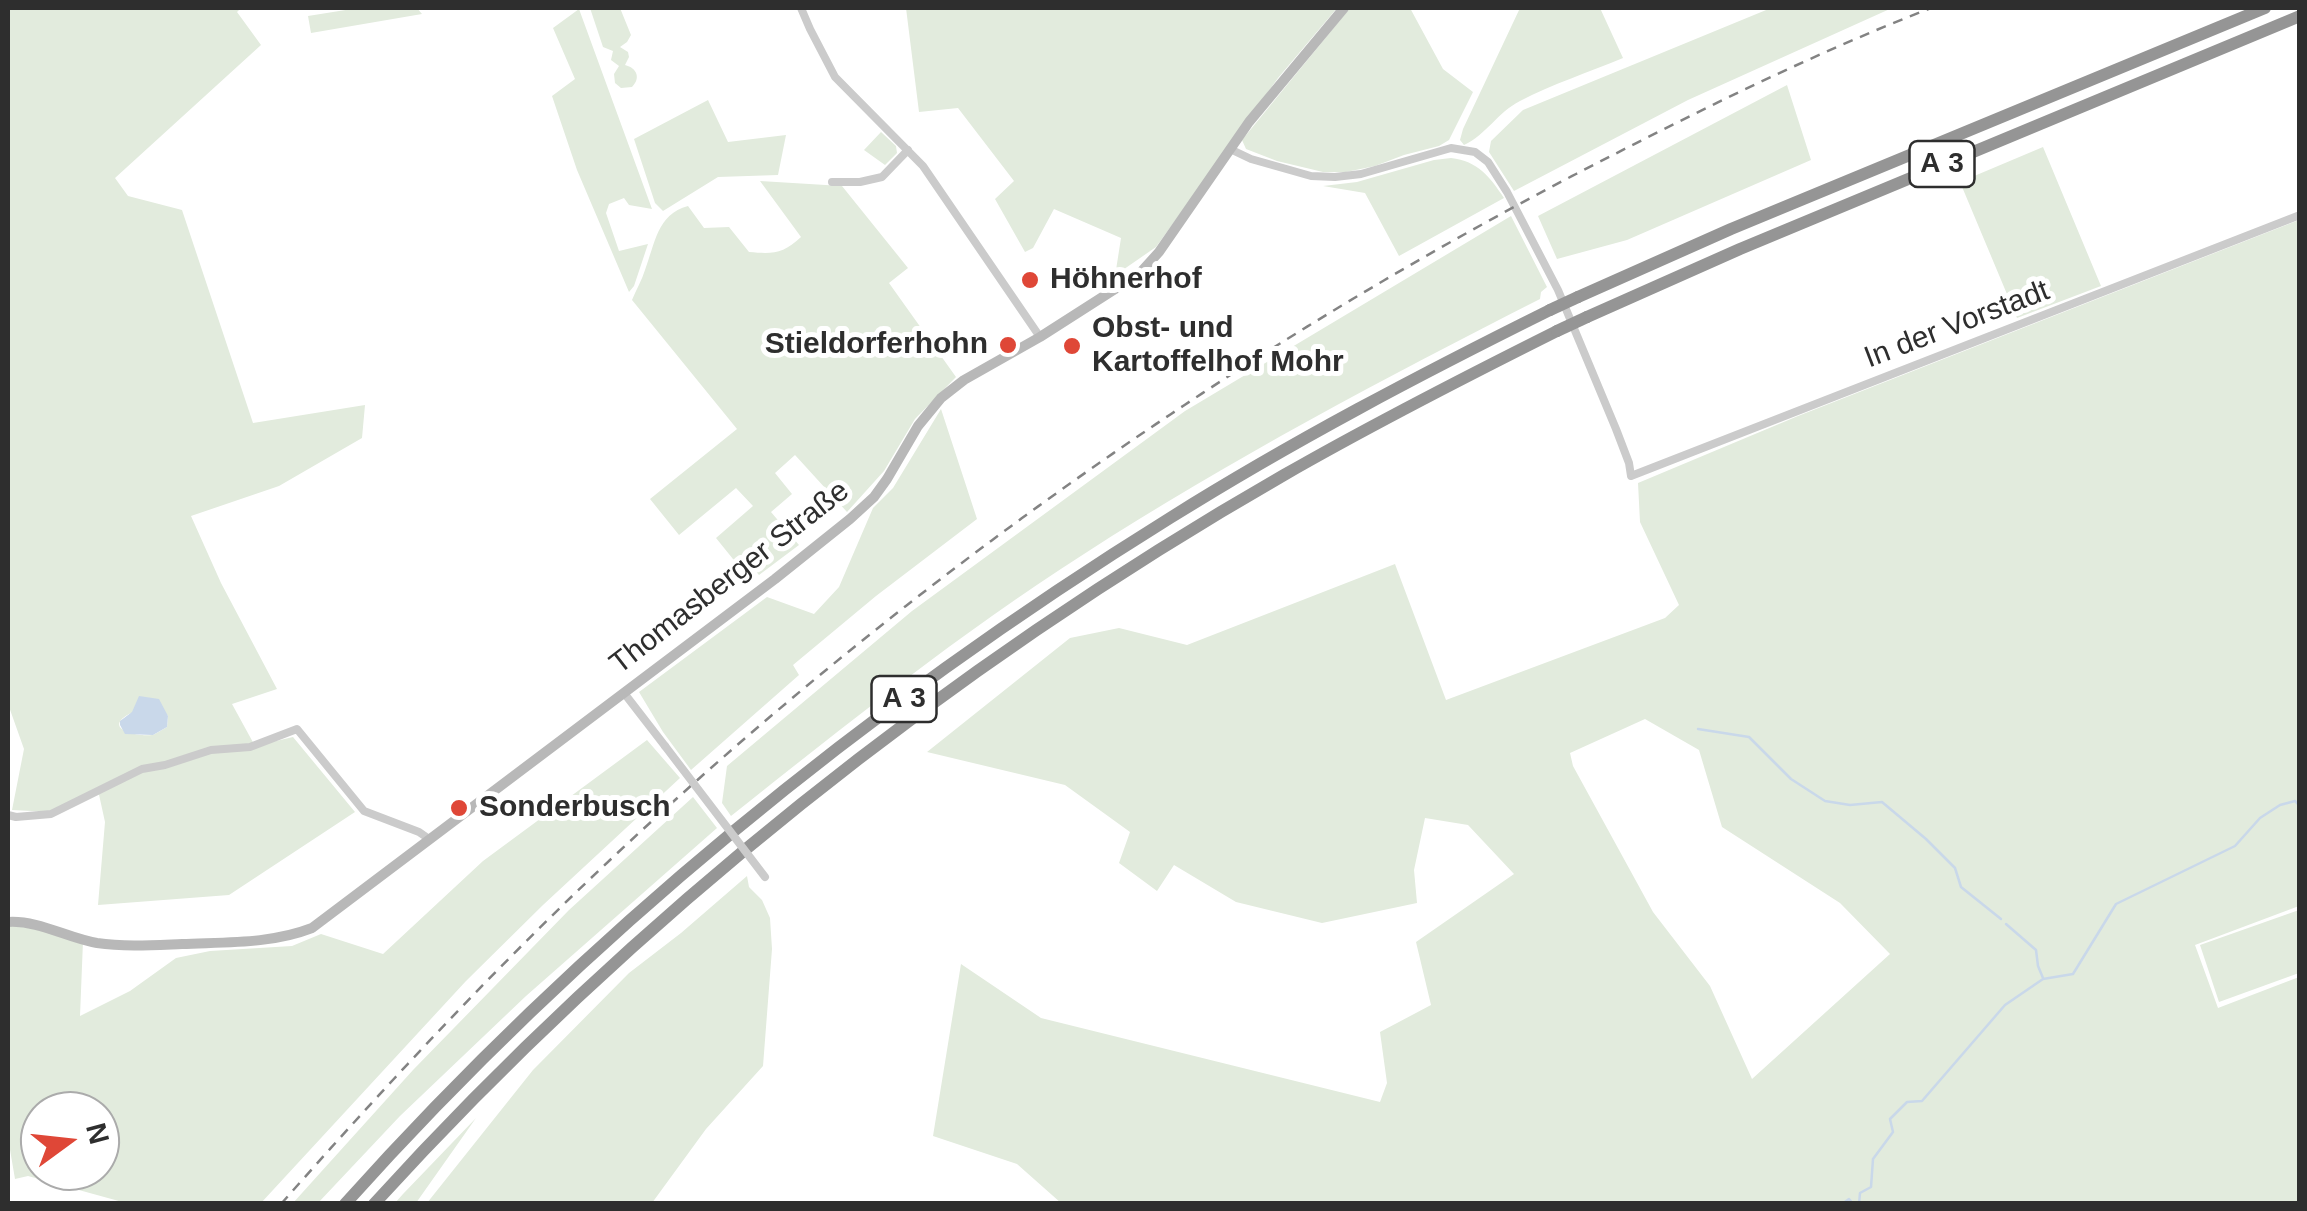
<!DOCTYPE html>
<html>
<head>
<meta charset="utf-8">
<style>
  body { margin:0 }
  #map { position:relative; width:2307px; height:1211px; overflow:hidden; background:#fff; font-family:Arial,sans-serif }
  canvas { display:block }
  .frame { position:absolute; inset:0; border:10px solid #2e2e2e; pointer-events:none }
  .north { position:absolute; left:20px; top:1091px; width:100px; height:100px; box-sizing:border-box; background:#fff; border:2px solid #ababab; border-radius:50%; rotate:75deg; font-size:28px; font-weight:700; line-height:40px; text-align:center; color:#2e2e2e }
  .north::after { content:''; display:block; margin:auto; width:35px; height:45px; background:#df4737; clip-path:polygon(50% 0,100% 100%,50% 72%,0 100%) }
</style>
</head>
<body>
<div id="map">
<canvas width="2307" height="1211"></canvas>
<div class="frame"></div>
<div class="north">N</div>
</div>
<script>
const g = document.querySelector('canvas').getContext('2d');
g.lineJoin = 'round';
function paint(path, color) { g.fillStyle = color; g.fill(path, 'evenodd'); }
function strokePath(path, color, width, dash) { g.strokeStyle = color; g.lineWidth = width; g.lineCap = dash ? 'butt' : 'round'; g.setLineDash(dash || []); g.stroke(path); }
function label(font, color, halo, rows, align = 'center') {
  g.font = font + ' Arial,sans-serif'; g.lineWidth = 10; g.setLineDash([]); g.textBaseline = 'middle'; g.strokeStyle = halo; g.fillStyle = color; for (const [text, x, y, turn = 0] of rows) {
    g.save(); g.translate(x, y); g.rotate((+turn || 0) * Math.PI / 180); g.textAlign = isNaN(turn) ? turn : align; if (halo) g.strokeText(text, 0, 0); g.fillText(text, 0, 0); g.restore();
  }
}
paint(new Path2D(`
  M8,8h233l-4,4 24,33 -146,133 13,18 54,14 71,213 112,-18 -3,33 -83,48 -88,30 30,67 56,106 -45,15 23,42 38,-9 62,75 -126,83 -131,10 7,-83 -7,-32 -46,22 -40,-2 12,-61 -16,-45zM163,710l5,6 -1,11c-2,1 -13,8 -15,8 -14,2 -50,-6 -23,-21 9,-5 24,-4 34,-4z
  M358,8h59l5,6 -111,19 -3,-17z
  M590,8h30l11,27 -4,7 -7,5 8,5 1,5 -4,8c12,3 16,13 7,22l-11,1 -6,-5 -1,-9 5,-8 -8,-6 2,-9 -10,-4z
  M906,8h431l-59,70 -122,169 -52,36 12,-13 5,-32 -67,-29 -21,39 -8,4 -30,-53 19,-18 -56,-73 -39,4z
  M1350,8h60l33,61 30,23 -24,48 -10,6 -35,9 -29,11 -29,6h-23l-46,-11 -31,-12 -4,-9z
  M1520,8h80l23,50c-34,14 -70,26 -103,43 -22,11 -34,34 -56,44l-4,-5 3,-11z
  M1771,8h121l-204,92 -174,91 -25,-39 2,-11 32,-31z
  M579,9l73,200 -23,-4 -5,-7 -15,6 -3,9 13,38 29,-7 -14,42 -5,6 -52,-122 -25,-74 23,-17 -22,-51z
  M1787,85l24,75 -184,80 -70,19 -19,-43z
  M708,100l20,42 58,-7 -8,40 -60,2 -55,34 -8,-8 -21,-64z
  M881,132l15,14 1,7 -12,12 -21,-15z
  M2043,147l58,139 -84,32 -57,-136z
  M1451,158c27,3 39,19 53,40l-105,58 -34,-63 -42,-7 34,-4 77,-22z
  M760,181l82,5 66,82 -19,15 67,94 -41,42 -31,52 -37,41 -52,-57 -20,18 17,21 -21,18 28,33 -40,30 -15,-17 -7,6 -21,-26 37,-32 -17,-18 -57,47 -29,-36 87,-70 -105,-129c4,-10 10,-20 13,-30 10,-26 12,-56 43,-64l16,22 25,-1 20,25c24,2 34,2 52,-15z
  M1511,216l36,71 -6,5 -1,7c-155,79 -309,160 -456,255 -124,79 -238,171 -353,262l-9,-13 5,-37 185,-155 273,-200z
  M2299,220v686l-104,39 23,63 81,-31v226h-1238l-44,-39 -84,-28 28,-172 80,54 339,84 7,-19 -7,-51 51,-27 -15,-63 98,-68 -46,-49 -43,-7 -11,52 3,33 -95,20 -86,-21 -62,-37 -17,26 -38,-28 11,-31 -65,-47 -138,-33 143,-114 49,-10 68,17 208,-81 51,136 219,-82 14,-13 -39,-83 -2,-39 160,-67zM1645,719l54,31 23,77 118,76 50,51 -138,125 -42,-93 -57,-74 -80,-146 -3,-13z
  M941,409l36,110 -101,77 -83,69 6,10 -108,95 -28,-38 -24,-40 128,-95 47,17 25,-27 34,-79 20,-20z
  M647,740l33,38 -137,127 -77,76 -205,222h-135l-98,-27 -13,3 -7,-41v-212h15l60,15 -3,75 50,-25 46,-33 34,-7 82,-5 29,-12 62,20 100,-93zM40,1111h60v60h-60z
  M693,797l24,31 -191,168 -126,120 -82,87h-25l120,-133 156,-160z
  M747,876l2,11 13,13 8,18 2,31 -9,117 -57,63 -54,74h-225l106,-133 96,-97 52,-40z
  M2299,910v63l-80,29 -19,-57z
  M476,1118l-60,85h-21l8,-9z`), '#e2ebdd');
paint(new Path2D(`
  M139,696l20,3 9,17 -1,11 -14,8 -28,-1 -5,-9v-4l12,-9z`), '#c9d8ea');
strokePath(new Path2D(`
  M1698,729l51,8 42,42 34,22 25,4 32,-3 44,37 29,29 6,19 40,32
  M2006,924l30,26 2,16 5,12
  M148,1203l1,1
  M1842,1204l7,-5 4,5
  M1859,1204l1,-11 11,-6 2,-28 20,-27 -3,-13 17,-17 15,-1 83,-96 38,-26 30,-5 43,-70 119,-58 25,-28 20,-13 15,-4 5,5`), '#c9d8ea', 2.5);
strokePath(new Path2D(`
  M801,8l9,21 25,48 88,89 117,171
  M1230,149l21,10 60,17 24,1 26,-3 90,-26 24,4 13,10 19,30 51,98 58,139 13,34 2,13 669,-261
  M832,182h28l22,-5 26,-27
  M624,693l41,53
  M8,815l8,2 35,-3 91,-45 23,-4 46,-15 39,-3 47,-18 67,82 55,21 10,7`), '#cbcbcb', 8);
strokePath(new Path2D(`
  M8,922c31,-2 59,16 89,21 28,4 58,2 85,1 44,-2 89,0 130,-16l463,-349 75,-60 24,-22 13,-18 31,-53 23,-28 23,-18 76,-43 100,-64 19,-21 90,-130 95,-114`), '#b8b8b8', 10);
strokePath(new Path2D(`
  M1578,297l153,-68 534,-221
  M1587,317l153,-68 560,-233
  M345,1204c239,-267 522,-498 825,-686 123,-77 251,-144 380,-208
  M374,1204c260,-286 575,-537 910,-729 89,-51 181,-98 273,-144`), '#959595', 12);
strokePath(new Path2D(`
  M281,1204c105,-119 213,-235 329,-344 288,-271 615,-503 966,-686 116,-60 234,-119 355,-166`), '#838383', 2.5, [10, 8]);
strokePath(new Path2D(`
  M665,746l100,131`), '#cbcbcb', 8);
strokePath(new Path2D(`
  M1550,310l28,-13
  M1557,331l30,-14`), '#959595', 12);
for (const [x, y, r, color] of [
  [1030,280,10,"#df4737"],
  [1008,345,10,"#df4737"],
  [1072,346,10,"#df4737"],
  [459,808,10,"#df4737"]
]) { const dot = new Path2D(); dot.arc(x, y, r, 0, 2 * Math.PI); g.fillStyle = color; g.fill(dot); strokePath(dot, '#fff', 4); }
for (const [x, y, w] of [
  [1942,164,65],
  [904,699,65]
]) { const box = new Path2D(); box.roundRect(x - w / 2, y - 23, w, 46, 8); g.fillStyle = '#fff'; g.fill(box); strokePath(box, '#2e2e2e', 2.5); }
label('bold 28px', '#2e2e2e', null, [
  ["A 3",1942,164],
  ["A 3",904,699]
]);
label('bold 30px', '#2e2e2e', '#fff', [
  ["Höhnerhof",1050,280],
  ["Obst- und",1092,329],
  ["Kartoffelhof Mohr",1092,363],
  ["Stieldorferhohn",988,345,"right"],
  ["Sonderbusch",479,808]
], 'left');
label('30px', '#2e2e2e', '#fff', [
  ["In der Vorstadt",1957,325,-21],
  ["Thomasberger Straße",730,578,-38]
]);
</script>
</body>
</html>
